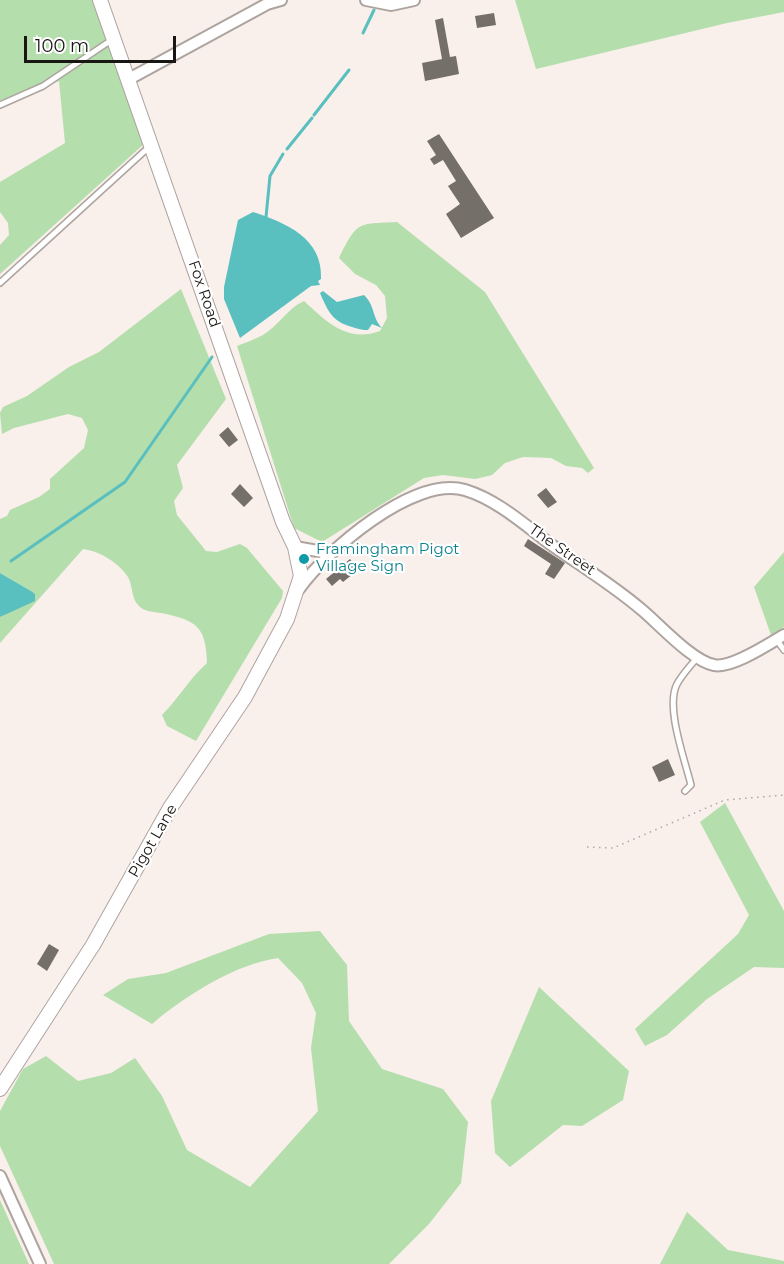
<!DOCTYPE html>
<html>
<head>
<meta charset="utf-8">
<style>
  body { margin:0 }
  #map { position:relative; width:784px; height:1264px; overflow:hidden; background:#f9efeb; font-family:Montserrat,sans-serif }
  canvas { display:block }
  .scale { position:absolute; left:24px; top:36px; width:152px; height:27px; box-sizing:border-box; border:3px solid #191614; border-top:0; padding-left:8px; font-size:18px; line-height:21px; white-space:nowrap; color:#191614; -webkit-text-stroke:4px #fff; paint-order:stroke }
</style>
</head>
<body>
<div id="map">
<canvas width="784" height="1264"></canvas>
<div class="scale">100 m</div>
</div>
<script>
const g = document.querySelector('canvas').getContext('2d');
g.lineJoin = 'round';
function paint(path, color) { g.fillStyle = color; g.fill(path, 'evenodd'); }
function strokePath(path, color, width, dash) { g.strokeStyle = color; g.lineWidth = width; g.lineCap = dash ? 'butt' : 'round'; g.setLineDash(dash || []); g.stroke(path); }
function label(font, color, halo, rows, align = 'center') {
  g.font = font + ' Montserrat,sans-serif'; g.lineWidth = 4.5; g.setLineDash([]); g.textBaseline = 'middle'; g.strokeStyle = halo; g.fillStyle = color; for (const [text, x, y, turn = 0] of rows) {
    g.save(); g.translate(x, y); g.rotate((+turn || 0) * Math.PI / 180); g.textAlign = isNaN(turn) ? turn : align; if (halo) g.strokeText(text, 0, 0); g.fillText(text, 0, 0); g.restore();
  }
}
paint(new Path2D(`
  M0,0h92l52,144 -144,130v-29l9,-10 -1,-12 -8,-11v-30l65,-39 -6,-62 -59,20z
  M515,0h269v12l-57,11 -191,46z
  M397,222l88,70 109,176 -6,5 -6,-5 -16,-2 -15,-8 -28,-1 -18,6 -13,12 -17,4 -32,-4 -19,3 -102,64 -28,-14 -57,-182c8,-3 18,-7 26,-11 16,-10 25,-27 41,-34 23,21 43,42 76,30l7,-13 -2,-22 -9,-11 -21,-11 -16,-16c19,-37 17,-34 58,-36z
  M181,289l45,110 -49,66 6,23 -9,13 3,14 29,36 11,1 23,-8 7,4 36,43 -1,7 -86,143 -29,-15 -5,-11c17,-17 27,-36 45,-52 -1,-36 -10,-43 -46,-50 -5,-1 -13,-1 -18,-4 -13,-8 -9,-21 -15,-32 -10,-15 -29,-26 -45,-28l-83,94v-26l13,-7 18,-19 -31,-18v-54l7,-3 3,-6 29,-13 11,-8v-10l34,-31 4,-18 -6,-12 -14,-4 -54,14 -12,6 -2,-21 3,-6 24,-11 42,-29 30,-15z
  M784,552v75l-13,8 -17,-48z
  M725,803l59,108v57l-30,-1 -47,32 -40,36 -22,11 -10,-17 103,-95 11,-19 -49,-93z
  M320,931l27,34 2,56 33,48 61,20 25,33 -7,61 -32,41 -40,40h-335l-54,-118v-35l23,-42 23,-13 32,25 33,-8 24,-15 27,38 25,54 63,37 68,-76 -7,-63 5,-35 -14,-30 -24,-25c-43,6 -93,38 -126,66l-49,-29 25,-16 38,-6 103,-39z
  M539,987l90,84 -6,29 -41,26 -19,-1 -53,42 -15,-14 -4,-52z
  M0,1200l29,64h-29z
  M687,1212l41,38 56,11v3h-124z`), '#b5dead');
paint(new Path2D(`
  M253,212c33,11 70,26 68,67l-3,2 2,4 -9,1 -71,52 -16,-39v-12l14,-67z
  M323,291l14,11 27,-7c11,10 8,23 18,33l-10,-4 -4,6h-4c-28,-6 -33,-11 -44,-37z
  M0,573l31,18 4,3v7l-35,16z`), '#59bfbf');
strokePath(new Path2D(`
  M363,33l11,-23
  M314,115l35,-45
  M287,149l25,-31
  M266,217l4,-41 13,-22
  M11,561l114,-79 87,-125`), '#59bfbf', 3);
paint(new Path2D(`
  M494,13l2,12 -19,3 -2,-12z
  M443,18l7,39 6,-1 3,18 -34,7 -3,-18 20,-4 -7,-39z
  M439,134l55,84 -33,20 -15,-24 14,-10 -12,-18 8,-5 -13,-21 -9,5 -4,-6 6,-4 -9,-14z
  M228,427l10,13 -9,7 -10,-12z
  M240,484l13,14 -9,9 -13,-13z
  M546,488l11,14 -9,6 -11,-13z
  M528,539l37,24 -11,16 -9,-5 6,-10 -27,-18z
  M350,559l8,11 -15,12 -3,-3 -8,7 -6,-7z
  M668,759l7,16 -16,7 -7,-15z
  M49,944l10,6 -12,21 -10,-7z`), '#756f69');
const service = new Path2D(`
  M0,105l43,-19 70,-47
  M0,283l149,-136
  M776,639l8,11
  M685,791l6,-6c-6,-25 -26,-78 -14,-101 5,-9 13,-18 20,-26`);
const minor = new Path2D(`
  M366,0l25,5 23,-5
  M129,79l138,-75 14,-4
  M295,547l34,6
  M299,589c27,-38 115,-114 166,-99 33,10 61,36 88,56 30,21 61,40 89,64 17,14 50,51 72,55 17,4 55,-21 70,-30
  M0,1176l40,88`);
const tertiary = new Path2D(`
  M0,1089l93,-144 77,-137 75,-111 42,-78 14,-43 -6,-29 -12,-25 -183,-522`);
strokePath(service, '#ada4a0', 8);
strokePath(minor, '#ada4a0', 14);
strokePath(tertiary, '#ada4a0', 16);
strokePath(new Path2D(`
  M587,847l26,1 112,-48 59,-5`), '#afa7a4', 1.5, [1.5, 4.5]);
strokePath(service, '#fff', 5);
strokePath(minor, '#fff', 10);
strokePath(tertiary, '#fff', 14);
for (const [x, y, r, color] of [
  [304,559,6,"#0f9aa8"]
]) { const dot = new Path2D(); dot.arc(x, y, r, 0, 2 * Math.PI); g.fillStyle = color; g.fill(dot); strokePath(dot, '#fff', 2); }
label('15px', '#191614', '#fff', [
  ["Fox Road",204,294,71],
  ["The Street",562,550,35],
  ["Pigot Lane",153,841,-60]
]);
label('15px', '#0d838f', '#fff', [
  ["Framingham Pigot",316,550],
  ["Village Sign",316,567]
], 'left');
</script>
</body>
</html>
